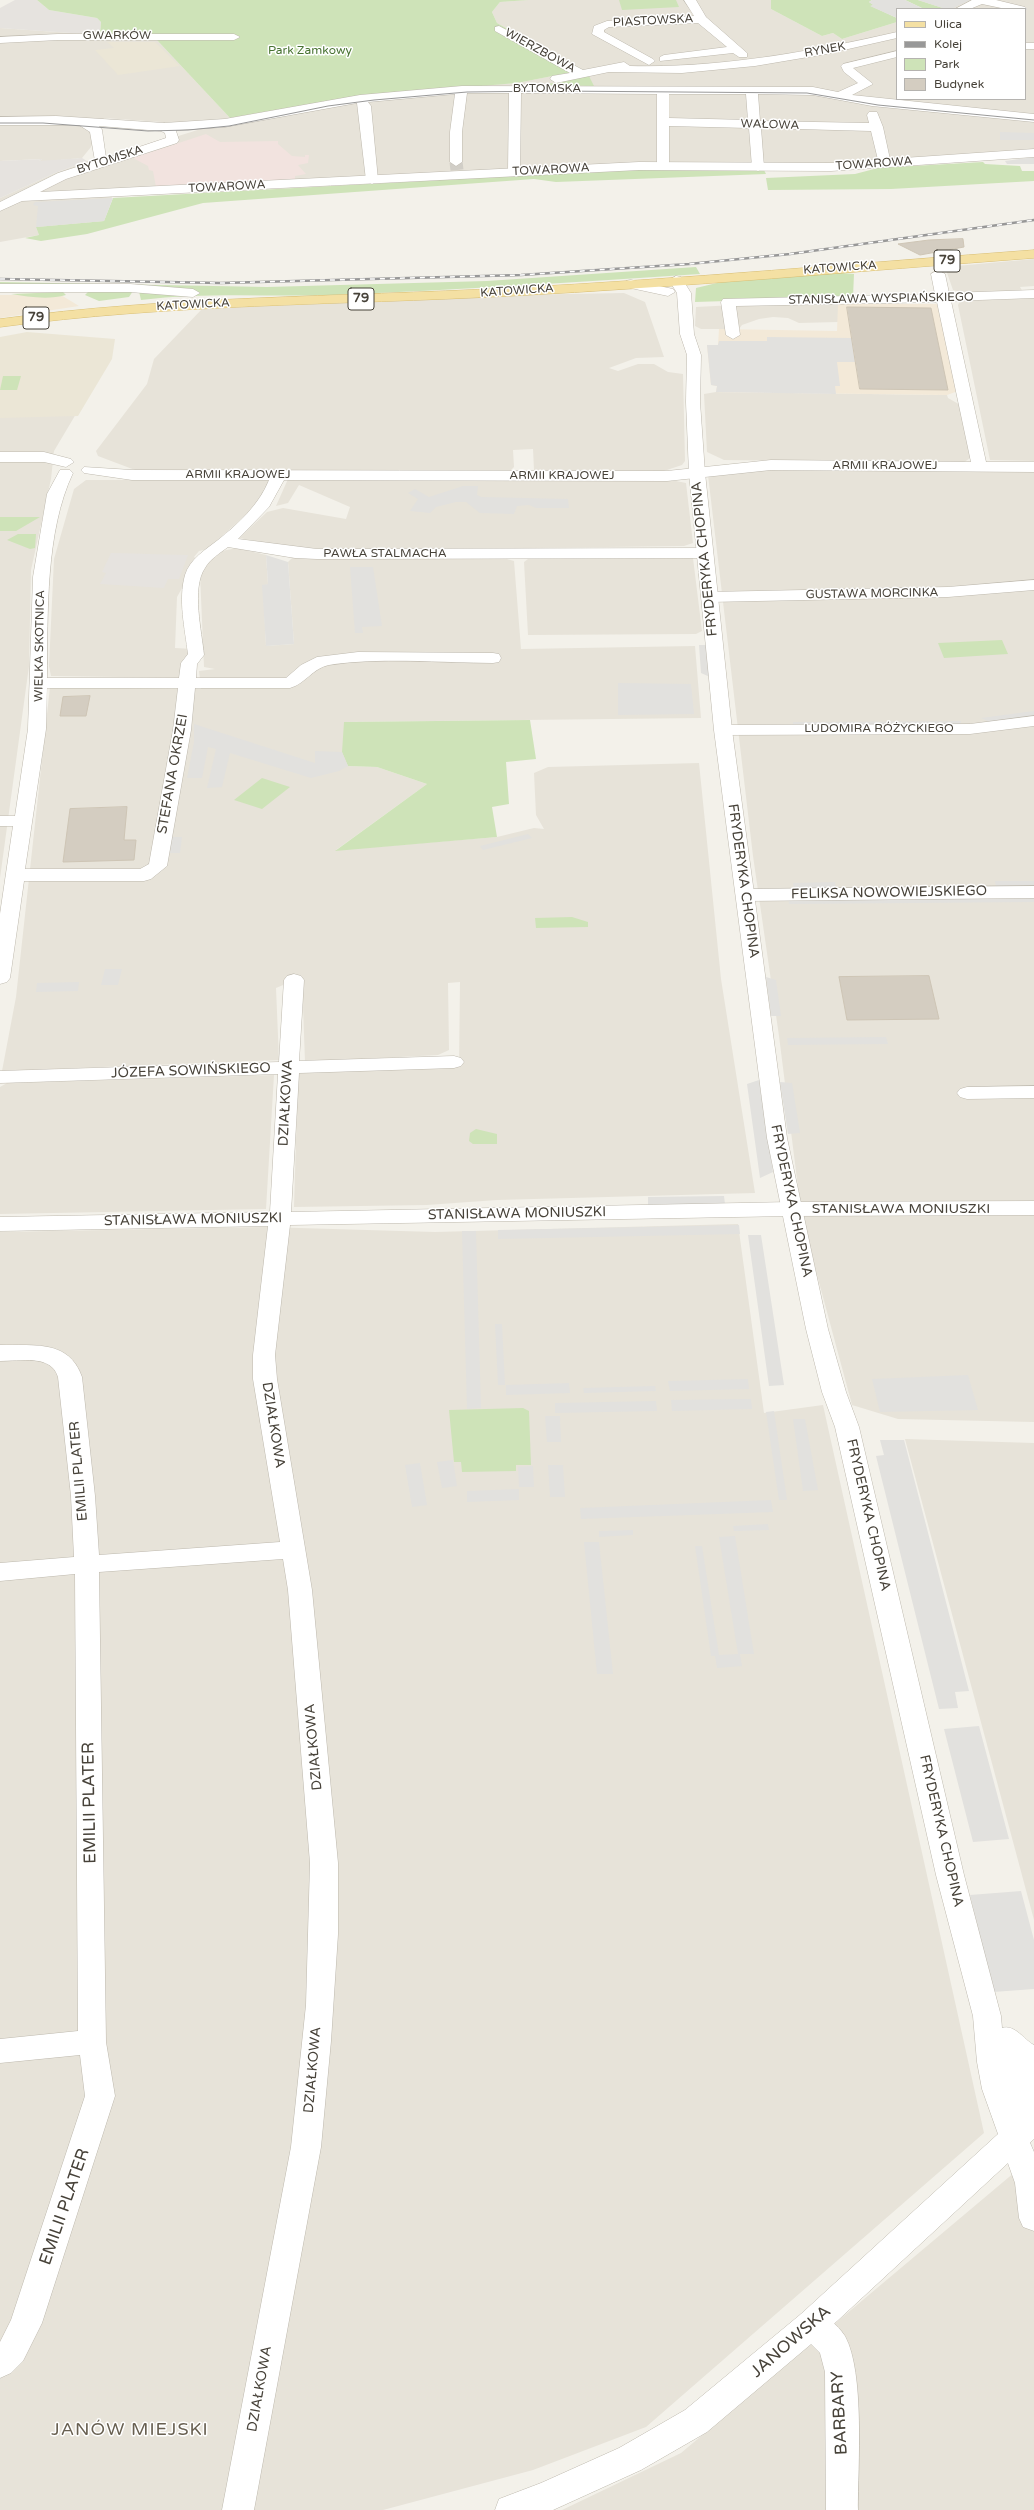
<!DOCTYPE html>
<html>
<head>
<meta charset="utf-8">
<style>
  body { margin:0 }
  #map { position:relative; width:1034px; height:2510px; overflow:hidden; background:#f3f1ea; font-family:"Varela Round",sans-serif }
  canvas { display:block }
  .legend { position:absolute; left:896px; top:8px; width:130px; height:92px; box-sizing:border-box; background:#fff; border:1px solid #b5b3b0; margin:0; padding:5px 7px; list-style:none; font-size:12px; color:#474239 }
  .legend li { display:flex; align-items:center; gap:8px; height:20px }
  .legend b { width:20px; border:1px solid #b5b3b0 }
</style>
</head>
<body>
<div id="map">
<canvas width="1034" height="2510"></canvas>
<ul class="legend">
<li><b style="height:5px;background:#f4e0a3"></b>Ulica</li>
<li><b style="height:5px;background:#989898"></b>Kolej</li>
<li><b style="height:11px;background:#cee3b8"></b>Park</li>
<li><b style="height:11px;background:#d4cdc1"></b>Budynek</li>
</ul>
</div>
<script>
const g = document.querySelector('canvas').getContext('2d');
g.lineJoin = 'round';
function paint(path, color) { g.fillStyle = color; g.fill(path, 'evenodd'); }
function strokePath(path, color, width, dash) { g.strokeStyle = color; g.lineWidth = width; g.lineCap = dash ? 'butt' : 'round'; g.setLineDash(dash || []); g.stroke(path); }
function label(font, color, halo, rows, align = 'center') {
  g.font = font + ' "Varela Round",sans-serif'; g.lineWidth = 3; g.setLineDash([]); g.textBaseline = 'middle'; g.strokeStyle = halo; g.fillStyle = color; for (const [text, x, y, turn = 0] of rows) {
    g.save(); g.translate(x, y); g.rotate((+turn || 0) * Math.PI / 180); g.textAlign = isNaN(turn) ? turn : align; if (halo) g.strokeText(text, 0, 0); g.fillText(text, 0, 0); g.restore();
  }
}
paint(new Path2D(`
  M529,0h242v9l51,27 11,-3 9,6 55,-17v77h128v-90h-79l-28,-9h116v151l-184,13 -736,27 -10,30 -68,6 3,8 -39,7v-44l55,-25 32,-12 24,-4 93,-29 221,-39 92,-6 65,-13 -85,-47 -5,-11 8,-10z
  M0,28l100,7 58,-2 -2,6 74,79 -40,6 -86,-6 -13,29 -9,11 -44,4 4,-3 -42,2z
  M1034,259v27l-14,1 3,5 -46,3 -24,-5 -8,-23z
  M624,293l21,9 19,55 -28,1 -27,10 9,3 20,-7h16l14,8 15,2 2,87 -3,4 -21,7h-119l-8,-2 -1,-21 -20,1 1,17 -5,5 -374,-2 -37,-14 -2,-5 51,-67 7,-25 48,-50 311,-14z
  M1034,298v163l-44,-1 -32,-155 2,-4z
  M754,304h84v18l-39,1 -11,-5 -15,-1 -14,2 -17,6 -3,4h-38l-6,-3 1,-19z
  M716,392l231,3 1,3 16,9 9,49 -10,7 -239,-3 -17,-8 -3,-58z
  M76,414l-22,37 -3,28 -20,91 -2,96 -29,212v-461z
  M756,470l278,1v951l-136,-3 -46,-14 -50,-186 -23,-183 -26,-180 -45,-381z
  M288,479l388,2 10,2 7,60 -9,3 -310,4 -80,-2 -55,-10 28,-26 16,-4 63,11 4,-12 -51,-22 -11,18 -12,3z
  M86,480h186l-7,17 -57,52 -9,2 -5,6 4,3 -21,37 -2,51 18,1 -5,29 -137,-2 -2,-10 5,-107 20,-70z
  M237,548l29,7 2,29 -5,2 3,60 28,-2 -6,-82 5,-5 214,2 7,2 7,88 174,-3 6,72 -357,4 4,44 29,1 50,17 -91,66 161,-13 37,-9 10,1 -8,-14 -2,-42 14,-6 151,-4 22,216 34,214 -258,7 -70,5 -133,2 4,-134 161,-7 1,-84 -12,1 1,67 -11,5 -133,7 -3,-85 -26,11 3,72 -277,11 14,-74 34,-310 151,2 -2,-18 16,-2 -11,-2 -4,-93 7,-14 15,-9z
  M693,558l9,73 -6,3 -168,1 -4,-73 4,-3z
  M274,1075l-8,134 -266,5v-127l7,-4z
  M738,1224l26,189 59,-8 161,728 -338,294 -113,43 -150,40h-383v-1278l265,-5 170,5z
  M905,1439l129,4v477z
  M1034,2156v354h-472l119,-57z`), '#e7e3d9');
paint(new Path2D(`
  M0,295h61l18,11 -79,12z
  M838,304h101l19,87 -11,4 -231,-3 1,-6 -6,-1 -4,-40h11l1,-16 118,2z`), '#f3e9d8');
paint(new Path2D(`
  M15,0h22l12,10 48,8 4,4 -1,13 -100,-7v-20z
  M82,158l5,3 -32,12 -55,25v-37l43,-2 -4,2z
  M111,553l77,2 -9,24h-11l-4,9 -64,-4 6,-11 -4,-1z`), '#e6e3df');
paint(new Path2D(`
  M107,42h48l25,24 -62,9 -23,-25 19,-2z
  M27,332l88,7 -3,20 -34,57 -78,2v-81z`), '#ebe6d6');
paint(new Path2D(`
  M206,134l14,8 58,-1v3l14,12 13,1v-2h4l-1,8 -10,2 8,9 -11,2v3l-139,8 -3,-16 -4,-1 -1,-4 -15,-8z`), '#f2e3df');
paint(new Path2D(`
  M37,0h492l-29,2 -8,10 5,11 86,47 -66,13 -167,14 -120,21 -74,-79 2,-5 -58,1 1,-13 -4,-4 -48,-8z
  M619,0h57l3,7 -57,3z
  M771,0h101l-3,2 5,3 -3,1 26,12v4l-55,17 -9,-6 -11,3 -51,-27z
  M905,0h13l28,9h-22z
  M589,76l5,10 -46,-1v-1z
  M983,162l2,2 35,2 2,5h12v10l-143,8 -123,1 -2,-12 89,-4 23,-6z
  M658,168l106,2 2,4 -210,8 -22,-3 -331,24 -116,31 -46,7 -16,-3 14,-3 -3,-8 68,-6 9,-23z
  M696,267l4,7c-122,8 -244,16 -366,21 -65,2 -129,-3 -193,5l-3,-13 -138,-2v-3l267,5 220,-6z
  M829,272l25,2 -1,23 -158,5 1,-14 25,-6z
  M89,291h44l-4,6 -30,4 -14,-6z
  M63,292l3,3c-17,5 -38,2 -55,-1z
  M3,376h18l-4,14h-17z
  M0,517h40l-24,14h-16z
  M18,534h18l-1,14 -5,1 -23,-9z
  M1002,640l6,14 -64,4 -6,-15z
  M530,720l6,39 -30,3 3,42 -17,3 5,30 -162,14 92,-67 -50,-17 -29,-1 -6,-14 2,-30z
  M262,778l28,9 -28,22 -28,-9z
  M535,918l37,-1 16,5v5l-52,1z
  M476,1129l21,5v10h-24l-4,-3 1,-8z
  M523,1408l6,3 2,54h-15v6l-54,1 -1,-10h-7l-5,-52z`), '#cee3b8');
paint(new Path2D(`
  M872,0h33l19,9h-27v9l-27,-12 3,-1 -4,-3z
  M918,0h52l-19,9h-5z
  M1000,132l34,1v7h-34z
  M1034,157v7h-27l-2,-3z
  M113,198l-9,23 -68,6 2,-21 -5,-1 2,-3z
  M767,337l85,1 3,24h-18l3,24h-5l1,8 -120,-2 1,-6 -6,-1 -4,-40h11l1,-4h48z
  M463,486h15l-1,9 4,2 87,2 1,9h-33l-7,-3 -12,1 -3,8 -34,-1 -14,-11h-10l-20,5 -6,6 -20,-2 8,-12 -10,-6 7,-4 14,8z
  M266,555l22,7 6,82 -28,2 -4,-61 6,-1z
  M350,567h23l9,59 -20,1 1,6h-8z
  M699,645h8l3,32 -9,-4z
  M618,683l73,1 3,30 -76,1z
  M1034,711v5l-44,6 -9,-4z
  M961,721l-1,5h-167v-4z
  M194,724l121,39v-12l27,1 6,14 -9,5 -28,7 -81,-25 -8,34 -15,1 9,-39 -8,-2 -6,31h-15l7,-36z
  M528,834l4,4 -49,12 -3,-4z
  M171,837h11l-2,16h-10z
  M995,881h39v6h-38z
  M835,882l1,7h-42l-1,-6z
  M1034,895v7l-245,2 -1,-7z
  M105,969h17l-4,16h-17z
  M766,977l10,3 5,36h-10z
  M79,982l-1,9 -42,1 1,-9z
  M886,1037l2,7 -100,1 -1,-7z
  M759,1080l14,92 -13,6 -13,-94z
  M780,1082l12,1 8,50 -12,1z
  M724,1196l1,8 -77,1v-8z
  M739,1225l1,9 -242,5v-9z
  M462,1231h14l5,177 -14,1z
  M748,1235h13l23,150 -15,1z
  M495,1324h7l3,61h-7z
  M968,1375l10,35 -98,2 -8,-33z
  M748,1379l1,10 -79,2 -2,-10z
  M569,1383l1,10 -64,2v-10z
  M655,1386l1,5 -72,2 -1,-5z
  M751,1399l1,10 -80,2 -1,-11z
  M656,1401l1,10 -102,2v-10z
  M774,1411l13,89h-8l-13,-88z
  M545,1416h15l1,26h-14z
  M793,1419h12l13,71 -15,1z
  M880,1440h24l65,251 -14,1 3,16 -19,1 -63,-253 8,-1z
  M453,1460l4,26 -15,2 -5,-26z
  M420,1463l7,42 -15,2 -7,-42z
  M548,1465h15l2,32h-15z
  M533,1466l1,21h-15l-1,-20z
  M519,1489v11l-52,2v-11z
  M771,1500l2,12 -192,7 -1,-11z
  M768,1524l1,6 -35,1 -1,-5z
  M633,1530v5l-34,2v-6z
  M735,1536l19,118h-14l2,12 -25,2 -2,-12h-4l-16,-110h7l17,109 19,-1 -19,-117z
  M584,1542h15l14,132h-16z
  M979,1726l30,113 -36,3 -29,-113z
  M1021,1891l13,49v49l-41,3 -23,-97z`), '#e2e1de');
const building = new Path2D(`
  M963,239l1,8 -44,8 -22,-11 31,-4z
  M847,307l84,1 17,82 -88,-1z
  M90,696l-4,20h-26l3,-19z
  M127,807l-3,33h12l-2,20 -71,2 7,-53z
  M929,976l10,43 -92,1 -8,-43z`);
paint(building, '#d4cdc1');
strokePath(building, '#cec5b5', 1);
strokePath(new Path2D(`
  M456,162l1,8`), '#d1cec7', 13, [13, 6]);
const minor = new Path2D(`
  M684,0h12l10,17 41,36v4h-8l-6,-4 -73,8v-4l4,-2 63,-8 -29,-24 -89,4 -5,3v2l49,27 2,2 -6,4 -57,-31 2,-8 13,-5 87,-5z
  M972,0h24l29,7 2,2 -2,2v-2h-19l-24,-5 -12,5h-15z
  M499,26l84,44 41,-8 6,4c90,2 179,-14 267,-34v6l-71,16 -71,12 -73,7 -73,-1 -53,11 -6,-4 2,-3 18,-3 -75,-42v-4z
  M58,34h176l6,3 -6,3h-176l-58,3v-6z
  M1025,43h9v6h-9z
  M897,51v6l-44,11 20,16 -21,11 182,19v8l-162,-16 -59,-11 -55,-1 2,27 109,2 -2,-8 2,-3h8l6,15 8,37 -6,4 -6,-4 -8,-33 -110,-3 3,39 -6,4 -6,-4 -3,-39 -80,-2v39l-6,4 -6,-4v-71l-136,-1 -1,79 -6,4 -6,-4 1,-79h-42l-5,39v30l-6,4 -6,-4v-30l5,-38 -87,8 3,4 7,74 -6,4 -6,-4 -9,-77 -132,24 -61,4 -6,-4 6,-4 61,-4 135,-24 102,-9 351,1 25,5 20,-9 -14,-11 -3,-6 2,-2zM669,94h77l2,26 -79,-2z
  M938,270l7,4 4,19 85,-3v8l-83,3 35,161h48v10l-263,-2 -104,11 -383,-1 -15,27 -31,32 79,10 388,-1 8,5 -8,5 -388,1 -22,-1 -67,-11c-8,6 -18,12 -23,21 -14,20 -3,64 -1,87l-7,9 -1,14h90l15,-13 16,-8 41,-5 135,1 6,1 2,4 -2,4 -6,1c-50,0 -116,-6 -164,2 -16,3 -24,19 -39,23h-95l-4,42 -24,136 -16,13 -7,2h-120l-14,97 -3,4 -7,2v-70l13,-88h-13v-10h15l13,-87 5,-152 14,-83 13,-24h10l3,3c-28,59 -25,140 -26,205h132l2,-15 7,-9c-3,-25 -10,-54 -3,-79 5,-16 20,-25 33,-35 20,-16 41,-35 51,-60h-137l-48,-7 -3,-3 3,-3 48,3 535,1 104,-11 200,2 -34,-160 -201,4 4,29 -7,4 -7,-4 -5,-33 2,-3 212,-5 -4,-20zM47,688h131l-5,42 -24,134 -9,5h-115l21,-140z
  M0,284h130l63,5 7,4 -7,4 -63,-5h-130z
  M0,452h44l27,7 3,3 -8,5 -22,-5h-44z
  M1034,580v10l-86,7 -239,5 -8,-5 8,-5 239,-5z
  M1034,716v10l-64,8 -247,1 -6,-1 -3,-4 3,-4 6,-1 247,-1z
  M1034,886v12l-289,3 -7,-2 -2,-4 2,-4 7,-2z
  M294,974l7,2 3,4 -5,81 155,-5 7,2 3,4 -3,4 -7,2 -155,5 -8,139 500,-10 243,-1v14l-243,1 -501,9 -15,130 2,24 35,211 26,273v71l-7,107 -10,106 -67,363h-32l69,-363 15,-142 4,-142 -22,-273 -5,-31 -184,13 7,470 9,54 -73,227 -19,38 -12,12 -11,5v-36l11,-22 74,-224 -5,-41 -80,8v-24l78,-8 -3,-457 -75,7v-18l74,-6 -3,-61 -13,-119c-7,-23 -38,-16 -58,-16v-16c33,1 69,-6 82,32l13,119 4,59 181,-13 -27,-163v-24l15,-129 -268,5v-14l270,-5 8,-138 -278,9v-12l279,-9 5,-82 3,-4z
  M1034,1086v12l-67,1 -7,-2 -3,-4 3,-4 7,-2z
  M1014,2125l10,4 10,23v79l-11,-4 -4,-9 -4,-35 -16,-45 5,-9z
  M812,2310c12,4 26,15 33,26 20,37 13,130 13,174h-32l-1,-138 -5,-19 -19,-19 -5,-10 5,-10z`);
const tertiary = new Path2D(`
  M56,116l108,7 11,5 4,12 -2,3 -111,36 -26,13 599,-30 192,1 203,-14v8l-203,14 -192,-1 -617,31 -22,10v-9l58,-29 37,-12 -5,-29 -11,-7h-79v-8zM99,126l62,5 4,2 1,5 -60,20 -4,-28z
  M676,276l5,1 10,16 3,41 7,21 -1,47 5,71 27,257 55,408 41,191 18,63 13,35 105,448 37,141 1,12c13,-4 22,12 32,17v94l-211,195 -116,98 -66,38 -88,40h-58l4,-11 42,-16 78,-35 66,-38 116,-96 197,-180 -16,-45 -5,-27 -4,-46 -37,-141 -101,-448 -13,-35 -16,-63 -39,-191 -53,-408 -25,-257 -3,-71 1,-47 -7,-21 -3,-41 -8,-13z
  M631,280l42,9 2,3 -7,4 -42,-9 -2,-3 2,-3z`);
const primary = new Path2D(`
  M1034,250v8c-175,13 -350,29 -525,38 -170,9 -340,8 -509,31v-8c169,-23 339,-22 509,-31 175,-9 350,-25 525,-38z`);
strokePath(minor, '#beb9ae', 1);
strokePath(tertiary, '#beb9ae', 1);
strokePath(primary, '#d8be74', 1);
paint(minor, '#fff');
paint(tertiary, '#fff');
paint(primary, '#f4e0a3');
strokePath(new Path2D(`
  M0,123h43l105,8 40,-1 41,-4 99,-20 46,-6 93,-8 87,-1 253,2 71,12 156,15`), '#989898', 1);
const rail = new Path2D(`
  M0,279l221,4 300,-8 168,-11 101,-10 244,-34`);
strokePath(rail, '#989898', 2.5);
strokePath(rail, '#fff', 1.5, [5]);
label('12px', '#474239', '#fff', [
  ["PIASTOWSKA",653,21,-3],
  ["GWARKÓW",117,36],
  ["RYNEK",825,50,-10],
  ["WIERZBOWA",540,51,29],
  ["BYTOMSKA",547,89],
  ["WAŁOWA",770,125,2],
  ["BYTOMSKA",110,160,-18],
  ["TOWAROWA",874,164,-4],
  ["TOWAROWA",551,170,-3],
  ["TOWAROWA",227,187,-3],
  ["KATOWICKA",840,268,-4],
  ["KATOWICKA",517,291,-4],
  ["STANISŁAWA WYSPIAŃSKIEGO",881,299,-1],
  ["KATOWICKA",193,305,-3],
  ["ARMII KRAJOWEJ",885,466],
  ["ARMII KRAJOWEJ",238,475],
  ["ARMII KRAJOWEJ",562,476],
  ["PAWŁA STALMACHA",385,554],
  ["GUSTAWA MORCINKA",872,594,-1],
  ["WIELKA SKOTNICA",40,646,-89],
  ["LUDOMIRA RÓŻYCKIEGO",879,729]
]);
label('12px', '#487332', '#fff', [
  ["Park Zamkowy",310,51]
]);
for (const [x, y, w] of [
  [947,261,26],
  [361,299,26],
  [36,318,26]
]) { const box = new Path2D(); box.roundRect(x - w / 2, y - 11, w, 22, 3); g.fillStyle = '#fff'; g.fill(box); strokePath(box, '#474239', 1); }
label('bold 13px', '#474239', null, [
  ["79",947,261],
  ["79",361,299],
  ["79",36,318]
]);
label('14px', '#474239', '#fff', [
  ["FRYDERYKA CHOPINA",705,559,-96],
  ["STEFANA OKRZEI",173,774,-80],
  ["FRYDERYKA CHOPINA",743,881,82],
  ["FELIKSA NOWOWIEJSKIEGO",889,893,-1],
  ["JÓZEFA SOWIŃSKIEGO",191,1071,-2],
  ["DZIAŁKOWA",286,1103,-87],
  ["FRYDERYKA CHOPINA",791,1201,78],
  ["STANISŁAWA MONIUSZKI",901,1209],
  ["STANISŁAWA MONIUSZKI",517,1214,-1],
  ["STANISŁAWA MONIUSZKI",193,1220,-1],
  ["DZIAŁKOWA",273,1425,81],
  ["EMILII PLATER",79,1471,-95],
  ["FRYDERYKA CHOPINA",868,1515,77],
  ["DZIAŁKOWA",314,1747,-95],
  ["FRYDERYKA CHOPINA",941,1831,77],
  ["DZIAŁKOWA",313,2070,-85],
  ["DZIAŁKOWA",260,2389,-80]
]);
label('17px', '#474239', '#fff', [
  ["EMILII PLATER",90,1803,-91],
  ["EMILII PLATER",65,2207,-71],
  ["JANOWSKA",791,2342,-41],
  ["BARBARY",840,2413,-93]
]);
g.letterSpacing = '1px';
label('18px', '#686051', '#fff', [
  ["JANÓW MIEJSKI",130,2430]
]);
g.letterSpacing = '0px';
</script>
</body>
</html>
